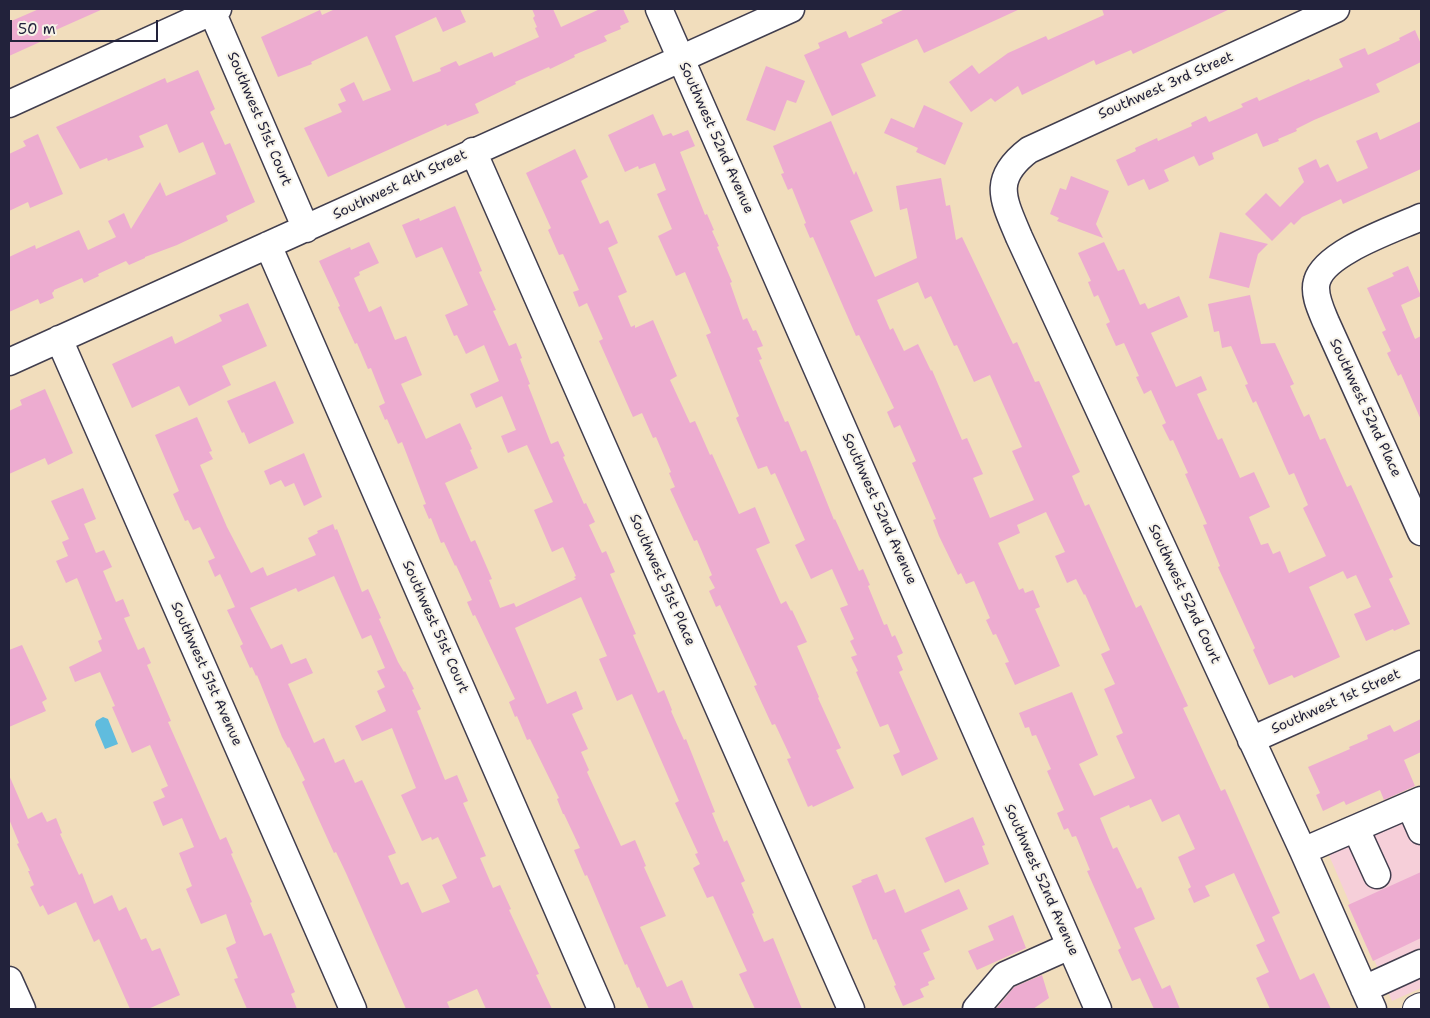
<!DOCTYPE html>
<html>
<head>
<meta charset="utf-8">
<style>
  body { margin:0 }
  #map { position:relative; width:1430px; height:1018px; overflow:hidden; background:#f1ddbc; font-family:"Shantell Sans",sans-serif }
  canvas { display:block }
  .frame { position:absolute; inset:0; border:10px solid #22223b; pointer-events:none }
  .scale { position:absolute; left:10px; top:20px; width:148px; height:22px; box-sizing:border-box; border:2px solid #22223b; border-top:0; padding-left:6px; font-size:15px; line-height:18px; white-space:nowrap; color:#22223b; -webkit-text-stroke:4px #f7f3e8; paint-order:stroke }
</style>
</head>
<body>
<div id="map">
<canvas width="1430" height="1018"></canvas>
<div class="frame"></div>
<div class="scale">50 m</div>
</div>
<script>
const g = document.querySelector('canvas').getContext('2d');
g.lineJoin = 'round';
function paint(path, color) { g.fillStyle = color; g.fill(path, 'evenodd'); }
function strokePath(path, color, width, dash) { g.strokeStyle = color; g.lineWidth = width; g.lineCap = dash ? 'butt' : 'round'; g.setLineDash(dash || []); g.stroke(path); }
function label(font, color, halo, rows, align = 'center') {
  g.font = font + ' "Shantell Sans",sans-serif'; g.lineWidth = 4; g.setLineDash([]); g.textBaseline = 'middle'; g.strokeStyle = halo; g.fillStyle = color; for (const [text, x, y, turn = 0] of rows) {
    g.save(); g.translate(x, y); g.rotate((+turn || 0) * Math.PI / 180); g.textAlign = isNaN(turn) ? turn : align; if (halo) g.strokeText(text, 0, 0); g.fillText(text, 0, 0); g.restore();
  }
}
paint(new Path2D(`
  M1421,811v177l-29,13 -64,-148z`), '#f6cfd9');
paint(new Path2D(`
  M103,717l5,2 10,25 -13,5 -10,-24 1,-4z`), '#60bcde');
paint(new Path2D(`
  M39,9h64l-54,24 2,4 -42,19v-34z
  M335,9h125l6,13 -23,10 -7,-15 -41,19 18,46 28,-11 -1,-3 16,-7 3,5 33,-14 2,5 45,-20 -4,-9 2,-1 -4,-9 2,-2 -3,-7h21l8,18 39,-18h23l6,13 -9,4 1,3 -17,7 3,5 -33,14 1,2 -25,12 -1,-2 -34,15 1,2 -41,20 4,9 -32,13 -1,-2 -118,53 -24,-49 38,-16 -4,-8 8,-3 -6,-12 14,-7 9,19 28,-11 -24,-54 -56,26 1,2 -34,13 -17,-40 59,-27 2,5z
  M905,9h115l-96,44 -7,-14 -56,25 15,32 -44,20 -28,-61 16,-7 -2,-5 28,-12 3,7 34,-15 -2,-3z
  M1102,9h128l-97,45 -2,-4 -35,15 -2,-5 -72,35 -4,-9 -23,16 -4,-4 -20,14 -22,-30 23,-17 7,9 29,-21 38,-17 2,4 56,-25z
  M1415,30l6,14v18l-45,22 4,8 -66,28 -18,9 1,2 -19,8 1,2 -16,6 -6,-14 -45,20 2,6 -15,7 -5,-10 -30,14 5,11 -20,9 -5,-11 -16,7 -12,-26 20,-9 -1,-3 22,-10 1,3 34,-15 -1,-3 15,-7 3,6 34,-15 -2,-3 16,-7 2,4 50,-22 1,2 33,-14 -4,-8 26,-11 3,7 32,-15 -1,-2z
  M766,66l39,15 -9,22 -9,-3 -12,31 -29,-11z
  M198,70l17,39 -5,3 15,33 5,-2 25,59 -29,14 2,5 -51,24 -32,12v1l-16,7 -3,-4 -28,13 1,2 -15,7 -2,-5 -28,12v1l-2,2 2,5 -14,6 -2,-5 -29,13v-55l26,-12 1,4 43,-19 9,20 28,-13 -8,-16 16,-8 7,16 29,-47 6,14 50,-22 -13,-32 -24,11 -12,-29 -28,12 5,11 -36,14 -1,-3 -27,11 -24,-42 109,-49 2,5z
  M924,105l39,18 -18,42 -29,-13 2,-4 -34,-15 7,-15 23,10z
  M653,114l10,22 8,-3 2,3 15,-6 7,16 -15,6 25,63 2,-1 7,16 -2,1 7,15 -2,1 15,35 -2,1 13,37 4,-2 6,13 3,-1 7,16 -6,2 5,11 -3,1 26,62 3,-1 13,31 5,-2 28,70 1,-1 24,52 4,-2 7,16 -2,1 16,39 3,-1 5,13 3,-2 8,18 -6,3 6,14 -4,2 39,87 -36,17 -9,-21 7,-3 -12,-28 -8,3 -24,-55 2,-1 -7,-14 6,-2 -7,-14 4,-2 -14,-31 8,-3 -16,-36 -21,10 -16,-34 10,-5 -30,-67 -4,2 -4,-9 -9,3 -22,-51 3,-2 -33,-81 5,-2 -26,-61 -9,4 -18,-40 14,-7 -15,-35 9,-4 -11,-27 -16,6 -1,-3 -13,6 -17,-37z
  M831,121l23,54 2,-4 17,40 -23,10 25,56 42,-19 -10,-50 -7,2 -4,-24 45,-8 5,28 4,-1 6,35 6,-3 51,107 4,-2 18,40 4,-1 41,91 -8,4 13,30 4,-2 47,104 5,-3 47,101 -5,2 38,83 4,-2 36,81 19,43 -8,4 28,63 14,-7 17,36h-61l-14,-31 13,-6 -13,-27 9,-4 -31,-68 -29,13 5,10 -16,7 -6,-14 3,-2 -13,-30 17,-8 -16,-35 -17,8 -11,-23 -21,9 -1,-3 -29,13 13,31 4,-2 20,42 4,-2 14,32 -21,9 28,61 8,-4 10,24h-26l-14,-31 -8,3 -14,-31 3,-2 -34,-77 3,-1 -14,-34 -4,1 -4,-9 -4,2 -7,-17 7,-3 -17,-39 4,-2 -15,-34 -4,1 -3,-9 -4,1 -6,-15 53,-21 26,63 -19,9 15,32 41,-18 -19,-42 7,-3 -19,-44 11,-5 -14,-30 9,-4 -25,-56 -1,1 -8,-16 -9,4 -12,-27 10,-4 -19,-40 -29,13 3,8 -22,10 21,47 4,-2 2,5 8,-3 7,17 -5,2 25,57 -45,19 -10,-22 4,-1 -13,-28 -3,1 -7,-15 4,-2 -16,-37 -8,3 -5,-11 -3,2 -19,-39 -6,-16 3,-1 -24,-56 4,-2 -16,-36 -6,3 -7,-16 7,-4 -35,-73 -3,1 -43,-99 -3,1 -6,-14 2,-1 -14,-35 -4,2 -7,-16 3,-1 -11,-27zM918,282l7,17 6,-3 23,50 3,-1 17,37 16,-7 32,72 -10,4 22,49 -44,18 -17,-40 10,-4 -16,-36 -5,2 -30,-70 -1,1 -13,-27 -14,7 -11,-23 -3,2 -13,-30z
  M1421,121v48l-78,35 -2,-5 -39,18 -8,8 -3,-3 -19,19 -27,-27 21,-21 14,14 24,-25 -6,-14 18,-9 4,9 8,-4 9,18 31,-14 -12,-27 21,-9 3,8z
  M38,134l25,60 -33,14 -2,-6 -19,9v-57l17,-8 -3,-5z
  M575,149l13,28 -7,4 19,43 8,-4 10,23 -10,5 19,44 -9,4 13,31 4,-2v3l18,-8 24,56 -7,4 20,43 5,-2 15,34 2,-1 27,60 16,-7 15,36 -14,6 25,55 5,-3 5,10 1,-1 15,32 -10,4 22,51 -1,1 23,50 -5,2 18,38 -41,19 -1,-2 -4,2 -21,-48 4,-1 -16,-34 -3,1 -18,-39 3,-1 -37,-80 -4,2 -7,-16 6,-3 -6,-11 3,-2 -15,-35 -3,1 -24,-52 5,-2 -6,-14 2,-1 -15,-35 -3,1 -11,-25 -9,4 -34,-76 4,-2 -16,-36 -8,4 -6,-15 6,-2 -16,-36 -4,1 -11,-25 3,-2 -25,-55z
  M1071,176l38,15 -13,33 7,14 -46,-17 2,-3 -9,-4 10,-26 6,2z
  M455,206l27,65 -3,1 17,38 -3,1 16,35 7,-3 6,15 -2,1 10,25 -2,1 23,59 7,-3 7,15 -2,1 21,47 2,-1 9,19 -6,3 13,28 4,-2 9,21 -5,2 26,60 -3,1 25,58 6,-3 8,20 -1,1 13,29 2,-1 29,73 -3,1 12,29 3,-2 18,41 -4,2 13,30 -2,1 12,28 9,-4 29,71h-47l-16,-35 8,-3 -34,-75 -6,2 -14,-30 7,-4 -5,-10 3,-1 -23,-50 4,-2 -47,-107 -15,7 -18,-42 8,-3 -26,-59 -66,31 32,76 29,-13 7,18 -11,5 16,35 -7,3 8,18 -2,2 34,74 14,-6 11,26 -2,1 22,49 -26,11 27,60 15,-7 12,29h-45l-10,-22 -2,1 -10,-24 -2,1 -38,-90 -2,1 -11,-26 6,-2 -16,-34h-1l-6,-15 2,-1 -29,-59 -3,1 -10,-24 -2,1 -6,-15 6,-3 -40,-84 -2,1 -6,-14 5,-2 -16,-35 -1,1 -11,-24 -3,1 -10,-25 -2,1 -6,-14 3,-1 -24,-62 -4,2 -11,-25 -2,1 -6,-14 6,-3 -14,-35 -3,1 -11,-26 -2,1 -17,-37 2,-1 -21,-45 31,-14 1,3 18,-8 10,21 -20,9 1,3 -6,3 15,34 12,-6 14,34 11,-4 16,39 -21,9 25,55 34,-16 12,26 -2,1 8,18 -33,15 26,59 4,-2 17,39 -3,1 11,28 14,-5 2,4 60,-28 -2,-2 2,-1 -13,-29 -11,5 -18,-42 19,-8 -26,-57 -19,8 -7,-17 15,-6 -14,-34 -26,12 -6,-14 29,-13 -15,-36 -18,9 -9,-19 -3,1 -9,-21 23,-10 -26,-58 -26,11 -14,-33 17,-7 1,3z
  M1220,232l48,12 -10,10 -9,34 -40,-10z
  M1104,242l14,29 6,-2 16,36 5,-2 3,6 31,-13 9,21 -37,16 25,54 25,-11 6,14 -10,4 21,46 4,-2 18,40 14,-6 16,35 -21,10 12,28 7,-2 5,11 7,-3 9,22 37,-17 -23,-48 5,-3 -14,-32 -5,2 -33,-74 -3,2 -8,-18 3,-1 -17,-38 -9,2 -3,-17 -5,1 -6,-28 42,-9 11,49 14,-1 19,41 -4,2 14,31 5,-3 11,26 5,-2 22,49 4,-2 42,92 -4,2 21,45 -16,7 -1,-2 -27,12 -12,-27 17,-7 -15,-32 -9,4 -4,-8 -34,16 31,70 -46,21 -2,-3 -23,10 -16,-35 2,-2 -37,-81 2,-1 -17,-41 4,-1 -22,-50 3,-1 -15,-33 -3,1 -8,-16 4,-2 -15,-33 -7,4 -8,-17 3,-1 -15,-33 -8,3 -10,-22 4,-2 -12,-27 -4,2 -6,-15 3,-1 -13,-28z
  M1408,266l13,30 -20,9 14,34 6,-3v84l-20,-46 -3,2 -11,-23 4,-2 -9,-19 4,-2 -19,-42 27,-12 -2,-3z
  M248,303l19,43 -45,20 9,19 -42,21 -10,-20 -47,22 -20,-44 60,-28 3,8 47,-23 -3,-6z
  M275,381l19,42 -45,21 -5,-12 -2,1 -15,-32z
  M45,389l28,64 -25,12 -3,-7 -36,16v-63l13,-6 -2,-5z
  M197,417l15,34 -3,1 4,7 -13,6 27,62 24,46 12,-6 4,9 49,-21 -8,-17 10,-5 -1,-2 16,-7 2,6 2,-1 25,63 6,-3 13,29 -2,1 19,43 6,10 1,-1 9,18 -2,1 9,19 -4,2 28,69 12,-5 11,26 -5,2 23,53 -6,2 13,30 7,-3 11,24 -2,1 30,64 -3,1 16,34h-66l-9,-20 -30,13 3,7h-44l-60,-136 -10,-21 -2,1 -15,-33 -17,-38 3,-2 -16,-33 -1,1 -6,-11 -25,-62 -1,1 -4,-9 -2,1 -10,-22 3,-2 -16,-34 8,-3 -15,-33 -5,3 -7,-16 7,-3 -15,-31 -7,3 -5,-10 -3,1 -12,-27 6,-3 -24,-56zM334,576l28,63 9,-4 14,33 -8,3 8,16 -8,4 9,20 -31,15 7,15 30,-13 24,60 -15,7 21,46 9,-4 1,3 6,-3 19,41 -15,7 8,17 -28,11 -14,-31 -7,3 -13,-29 8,-3 -34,-73 -7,3 -11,-24 -9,4 -11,-25 -10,5 -26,-59 25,-11 -7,-15 -15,6 -9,-20 -11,5 -21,-41 46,-20 2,4z
  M304,453l18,44 -18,9 -10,-23 -9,4 -4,-7 -11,5 -6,-14z
  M83,488l13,31 -12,5 12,29 8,-3 8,17 -9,4 13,31 7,-3 7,17 -6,2 14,32 6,-3 7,16 -4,2 24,56 -3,1 52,118 6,-3 7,16 -2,1 21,48 -2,1 14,33 7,-3 24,59 -4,2 6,15h-50l-13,-30 4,-1 -12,-30 10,-5 -10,-29 -25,10 -15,-35 6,-3 -13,-33 15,-6 -12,-29 -19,8 -10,-24 12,-5 -4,-8 7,-3 -18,-41 -18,8 -20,-46 3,-1 -15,-34 -25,10 -6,-15 33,-16 -4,-10 4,-2 -25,-61 -11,5 -10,-22 12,-5 -6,-14 7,-3 -18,-38z
  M22,645l25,54 -5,3 4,9 -37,16v-77z
  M1421,719v33l-17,8 11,26 -31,14 -4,-10 -34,15 -2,-4 -21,10 -7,-16 4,-2 -12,-26 42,-18 -1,-2 19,-8 -1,-4 23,-10 4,7z
  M9,775l19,44 14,-7 5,10 9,-4 6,15 -2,1 19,41 3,-2 12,31 18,-9 7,16 7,-4 15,33 5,-2 6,13 8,-3 20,47 -32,14h-18l-31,-70 -5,3 -18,-40 -28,13 -5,-10 -3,2 -10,-20 4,-2 -6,-14h2l-13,-27 2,-1 -10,-24z
  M973,817l12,28 -3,1 7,18 -44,19 -20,-45z
  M1421,872v66l-48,23 -25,-56z
  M877,874l8,19 10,-4 10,24 54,-24 9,20 -47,21 9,20 -7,3 12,26 -7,3 1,3 -9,4 4,8 -21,9 -9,-20 2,-1 -20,-46 -3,1 -21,-54 10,-4 -1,-2z
  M1013,915l13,33 -49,22 -9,-19 26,-11 -6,-14z
  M1042,975l7,23 -16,11h-37l18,-22z`), '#edacd0');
const minor = new Path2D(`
  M211,9l95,220
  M659,9l439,1000
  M1336,9l-307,141c-38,29 -26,49 -10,87l284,614 70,158
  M9,104l209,-95
  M473,151l378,858
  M1421,217c-26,12 -96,35 -104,64 -4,13 4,29 9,41l95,210
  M268,245l333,764
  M59,339l294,670
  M9,362l782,-353
  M1251,740l170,-76
  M1410,806l11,25
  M1356,829l21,46
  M1303,851l118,-51
  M9,980l13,29
  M1364,989l57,-26
  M976,1009l29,-34 65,-29`);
const major = new Path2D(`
  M1417,1009l4,-2`);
strokePath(minor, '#413e4e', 29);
strokePath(major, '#413e4e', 30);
strokePath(minor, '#fff', 26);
strokePath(major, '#fff', 28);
label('14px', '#22223b', '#f7f3e8', [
  ["Southwest 3rd Street",1166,86,-24],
  ["Southwest 51st Court",259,119,67],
  ["Southwest 52nd Avenue",716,138,66],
  ["Southwest 4th Street",400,185,-25],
  ["Southwest 52nd Place",1365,408,65],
  ["Southwest 52nd Avenue",879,509,66],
  ["Southwest 51st Place",662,580,66],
  ["Southwest 52nd Court",1184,594,65],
  ["Southwest 51st Court",435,627,66],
  ["Southwest 51st Avenue",206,674,66],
  ["Southwest 1st Street",1336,702,-24],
  ["Southwest 52nd Avenue",1041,880,66]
]);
</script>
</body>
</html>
